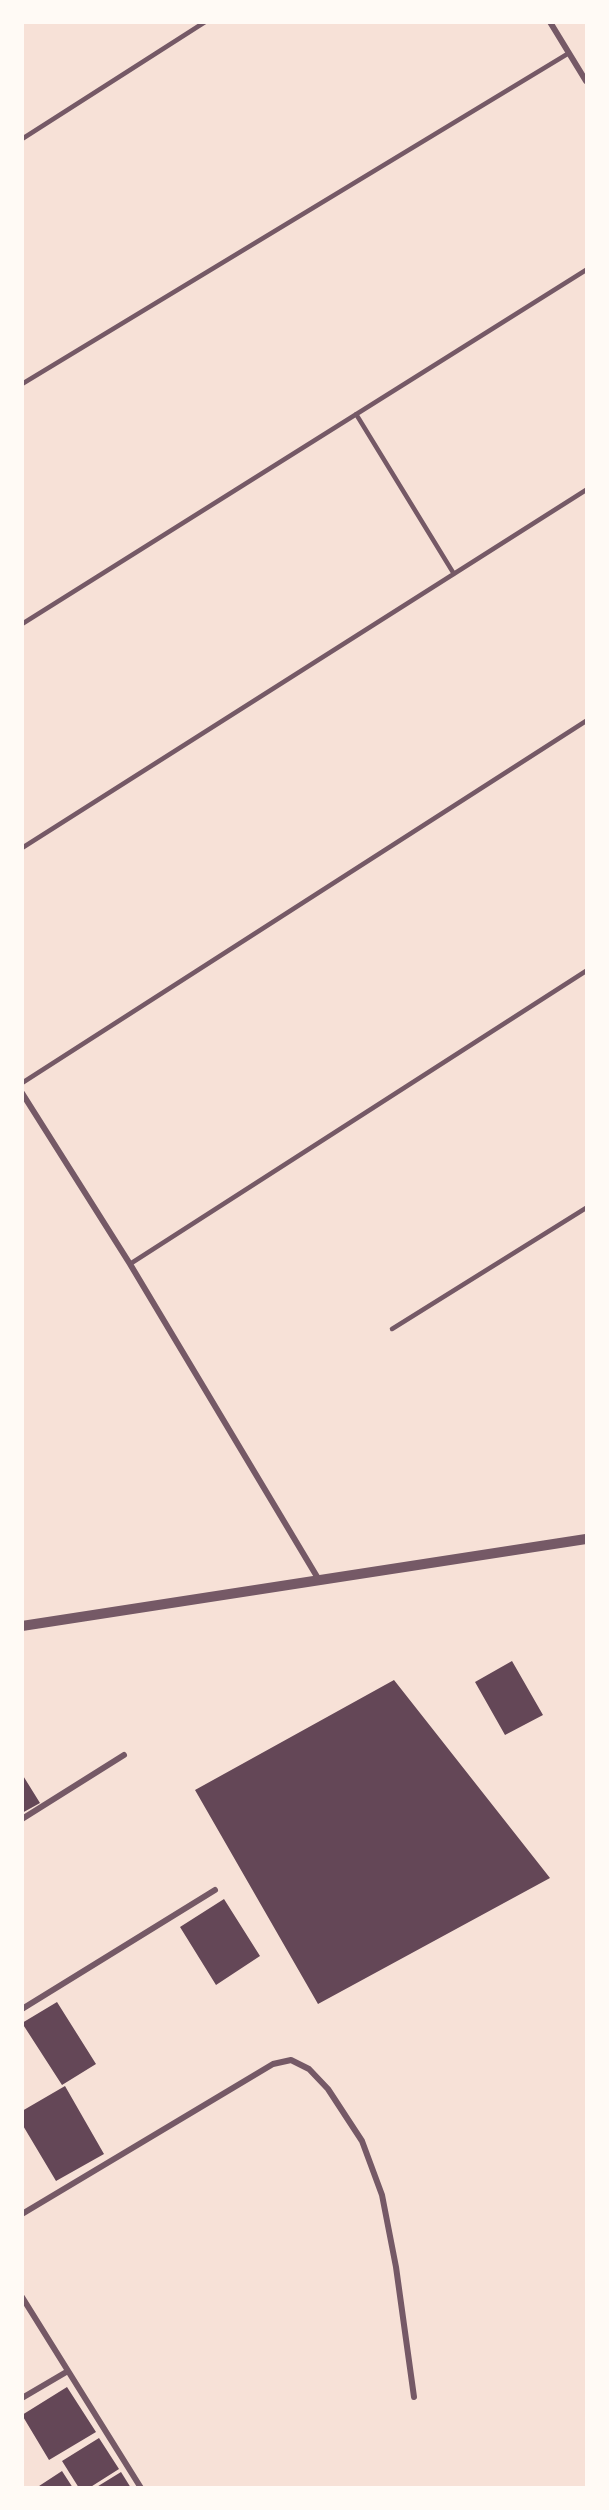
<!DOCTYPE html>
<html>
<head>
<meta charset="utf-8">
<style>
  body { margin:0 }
  #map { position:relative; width:609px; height:2510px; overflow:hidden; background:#f7e1d7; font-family:Manrope,sans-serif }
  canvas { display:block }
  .frame { position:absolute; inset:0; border:24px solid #fffaf5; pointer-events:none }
</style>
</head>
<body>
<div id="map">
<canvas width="609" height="2510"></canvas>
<div class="frame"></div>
</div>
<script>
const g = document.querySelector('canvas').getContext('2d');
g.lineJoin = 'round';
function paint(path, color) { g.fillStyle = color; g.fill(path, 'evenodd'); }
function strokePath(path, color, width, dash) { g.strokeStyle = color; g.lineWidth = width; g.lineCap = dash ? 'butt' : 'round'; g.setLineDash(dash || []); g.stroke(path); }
paint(new Path2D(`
  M512,1661l31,54 -38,20 -30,-53z
  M394,1680l156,198 -232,126 -123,-214z
  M22,1774l18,29 -18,10z
  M224,1899l36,57 -44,29 -36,-58z
  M57,2002l39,62 -34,21 -40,-62z
  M65,2086l39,68 -48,27 -34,-57v-13z
  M67,2387l29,45 -47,28 -27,-45z
  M99,2438l20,31 -30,19h-10l-17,-27z
  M62,2471l11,17h-37z
  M121,2472l10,16h-36z`), '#644757');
strokePath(new Path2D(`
  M22,139l183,-117
  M22,384l547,-331
  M356,414l98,160
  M22,624l564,-354
  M22,848l564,-358
  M22,1083l564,-362
  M130,1264l456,-293
  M392,1329l194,-121`), '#755966', 4.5);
strokePath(new Path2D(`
  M550,22l36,59
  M22,1093l108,171 189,316
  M22,1819l102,-64
  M22,2009l193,-119
  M22,2214l251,-150 18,-4 18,9 19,20 34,52 20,54 14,72 18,130
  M22,2297l119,191
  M22,2398l46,-27`), '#755966', 6);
strokePath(new Path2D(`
  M22,1626l564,-87`), '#755966', 10);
</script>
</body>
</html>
